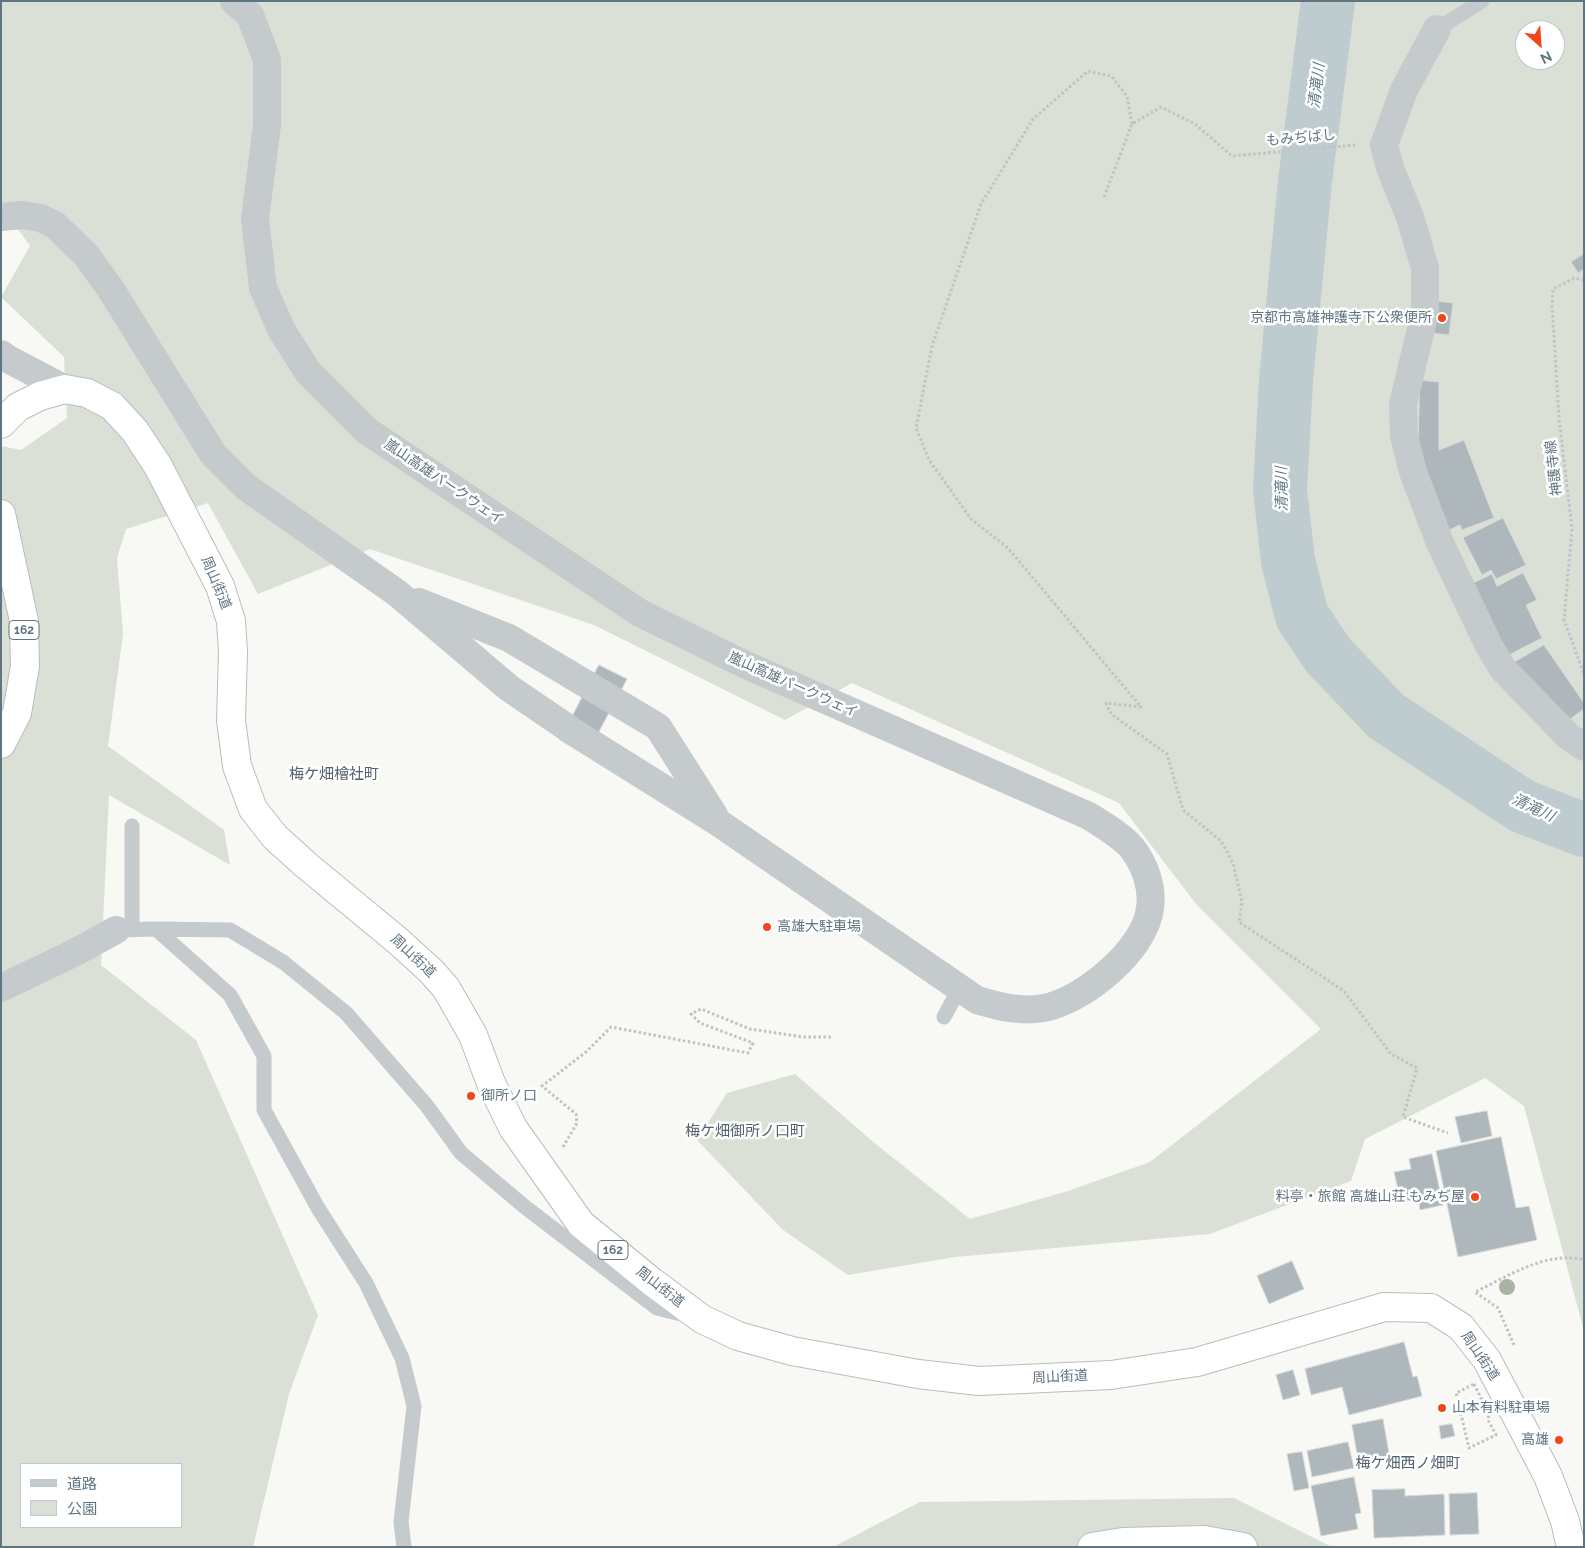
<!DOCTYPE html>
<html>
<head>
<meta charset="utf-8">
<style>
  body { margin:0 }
  #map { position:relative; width:1585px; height:1548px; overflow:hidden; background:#f8f8f5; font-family:Raleway,"Noto Sans JP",sans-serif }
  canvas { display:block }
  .frame { position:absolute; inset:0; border:2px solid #607582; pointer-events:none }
  .legend { position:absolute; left:20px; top:1463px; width:162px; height:65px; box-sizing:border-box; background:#fff; border:1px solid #bfc8cd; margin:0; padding:6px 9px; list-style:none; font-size:15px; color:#607582 }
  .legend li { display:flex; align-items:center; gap:10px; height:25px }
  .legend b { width:25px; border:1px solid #bfc8cd }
  .north { position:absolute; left:1515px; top:20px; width:50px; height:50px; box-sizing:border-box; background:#fff; border:1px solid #bfc8cd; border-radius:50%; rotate:154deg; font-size:14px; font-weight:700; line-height:20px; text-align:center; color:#607582 }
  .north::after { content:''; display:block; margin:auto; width:18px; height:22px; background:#f1451c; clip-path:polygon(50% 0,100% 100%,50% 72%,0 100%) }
</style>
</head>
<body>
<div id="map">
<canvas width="1585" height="1548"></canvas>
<div class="frame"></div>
<ul class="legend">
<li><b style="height:6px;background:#c5cacd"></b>道路</li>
<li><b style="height:14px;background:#dae0d5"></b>公園</li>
</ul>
<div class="north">N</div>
</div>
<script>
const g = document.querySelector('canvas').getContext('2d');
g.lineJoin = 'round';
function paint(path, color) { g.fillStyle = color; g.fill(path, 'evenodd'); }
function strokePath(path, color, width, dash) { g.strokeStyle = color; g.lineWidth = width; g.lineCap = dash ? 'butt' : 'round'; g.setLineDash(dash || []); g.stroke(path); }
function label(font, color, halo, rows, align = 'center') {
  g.font = font + ' Raleway,"Noto Sans JP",sans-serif'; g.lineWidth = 5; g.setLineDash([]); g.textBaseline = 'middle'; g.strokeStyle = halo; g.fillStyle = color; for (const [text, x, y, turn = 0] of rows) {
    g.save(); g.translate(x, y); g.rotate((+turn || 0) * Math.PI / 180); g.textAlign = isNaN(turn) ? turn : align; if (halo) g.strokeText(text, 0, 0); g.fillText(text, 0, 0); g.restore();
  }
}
paint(new Path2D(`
  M1,1h1583v1330l-60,-225 -39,-28 -120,61 -14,42 -141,53 -255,23 -107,18 -65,-45 -86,-90 30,-47 68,-19 77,67 98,78 98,-28 82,-29 171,-133 -125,-125 -77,-101 -267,-120 -67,37 -191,-95 -224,-76 -112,45 -50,-91 -82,26 -9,29 6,76 -15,112 116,84 6,35 -121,-70 -8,170 95,75 122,275 -29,79 -36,153h-252v-1101l20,4 46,-32 -3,-61 -63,-60 29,-51 -29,-41zM1525,30h30v30h-30zM21,1464h160v63h-160z
  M1234,1498l98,49h-499l87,-45z`), '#dae0d5');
strokePath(new Path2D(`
  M1328,1l-23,180 -19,199 -6,110 8,71 14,55 26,39 58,61 136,90 62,24`), '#becbcf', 54);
const building = new Path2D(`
  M1584,254v15l-6,4 -7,-11z
  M1435,301l18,2 -4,32 -18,-2z
  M1420,380l19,2v68l25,-10 30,78 -32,12 -2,-5 -13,6 -29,-73z
  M1503,518l23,47 -30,14 -5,-9 -9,5 -19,-37z
  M1523,573l14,27 -11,5 16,33 -35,18 -36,-72 21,-10 5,12z
  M1544,645l40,58v6l-18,13 -53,-59z
  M599,665l28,14 -40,75 -27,-14z
  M1487,1111l5,25 -31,7 -6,-26z
  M1501,1137l15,71 13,-2 8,34 -79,17 -22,-106z
  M1432,1154l11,51 -23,5 -2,-11 -17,3 -7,-30 17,-3 -2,-10z
  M1292,1261l12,28 -35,15 -12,-28z
  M1404,1342l9,35 4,-1 5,20 -73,19 -7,-28 -31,8 -6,-26z
  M1293,1370l7,25 -17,5 -7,-25z
  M1383,1419l7,40 -31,6 -7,-40z
  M1452,1424l3,12 -14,3 -2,-13z
  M1348,1442l6,26 -42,9 -5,-26z
  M1302,1452l7,36 -15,3 -7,-37z
  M1354,1477l7,36 -6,1 3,15 -37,7 -10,-50z
  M1405,1489v7l39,-2 1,41 -71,3 -2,-48z
  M1477,1493l2,41 -29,1 -1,-41z`);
paint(building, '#aeb7bc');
strokePath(building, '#dadad7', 1);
const trunk = new Path2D(`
  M1,424l17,-17 22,-11 25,-7 22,4 25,13 23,25 23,35 62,120 11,35 2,31 -2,68 6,46 16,43 22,28 31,28 92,76 33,30 15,17 27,47 18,48 22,45 68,96 70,57 51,38 36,17 54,15 126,23 61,7 132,-6 86,-13 187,-55 47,1 30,19 26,33 61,116 17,45 6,26
  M1,514l23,107 1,45 -8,47 -16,31
  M1092,1547l31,-5 81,-2 39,7`);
strokePath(trunk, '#b9bdc0', 30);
strokePath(new Path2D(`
  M1132,124l-5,-28 -16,-20 -23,-5 -55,48 -52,85 -49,142 -16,82 13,32 42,59 37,29 133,159 -35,-4 5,11 56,40 16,56 38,31 12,22 9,39 -3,20 105,69 47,63 26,14 -14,49 45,16
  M1104,197l28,-73 29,-17 34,17 37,32 124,-11
  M1584,280l-10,-2 -21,11 -1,16 7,113 13,111 -8,91 20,54
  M563,1147l14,-24 -1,-9 -34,-28 44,-34 25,-25 137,26 5,-10 -53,-20 -9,-9 10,-5 49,20 53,8h28
  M1514,1345l-16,-37 -23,-16c32,-15 72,-42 109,-32
  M1474,1384l15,30 -1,6 8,15 -27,13 -13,-55z`), '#c0c3c5', 3, [2.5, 2.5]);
strokePath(new Path2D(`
  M1437,29l45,-28
  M132,826v104
  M156,929l74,1 53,32 63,51 81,93 34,47 64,54 132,101 32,8
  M116,930l40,-1 74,66 34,61v54l54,98 48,75 36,75 12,48 -13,116 3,25
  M944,1017l15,-28`), '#c5cacd', 15);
strokePath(new Path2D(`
  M1437,29l-33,61 -20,55 6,23 20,49 15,51v44l-22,92 1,32 9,36 27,71 49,103 14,23 65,67 16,11
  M1,988l73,-35 42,-23`), '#c5cacd', 28);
strokePath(new Path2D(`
  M1,217l21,-2 19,3 14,7 31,30 24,33 103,166 33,33 151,106 112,95 66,45 144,90 258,177c23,7 43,12 67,8 39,-7 102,-59 106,-100 3,-21 -5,-43 -18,-60 -11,-13 -29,-23 -43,-32l-343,-151 -106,-52 -273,-182 -59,-59 -26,-41 -19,-43 -8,-69 12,-94v-65l-17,-45 -16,-14
  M1,354l7,5 57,30
  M419,602l90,36 149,89 56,88`), '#c5cacd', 28);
strokePath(trunk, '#fff', 28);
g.fillStyle = '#a8b3a3';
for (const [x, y] of [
  [1507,1287]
]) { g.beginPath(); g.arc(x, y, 8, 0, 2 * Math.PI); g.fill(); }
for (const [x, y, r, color] of [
  [1442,318,5,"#f1451c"],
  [767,927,5,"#f1451c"],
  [471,1096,5,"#f1451c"],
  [1475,1197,5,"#f1451c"],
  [1442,1408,5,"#f1451c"],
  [1559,1440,5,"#f1451c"]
]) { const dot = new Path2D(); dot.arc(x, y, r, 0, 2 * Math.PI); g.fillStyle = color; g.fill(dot); strokePath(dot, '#fff', 2); }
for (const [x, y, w] of [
  [24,630,30],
  [613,1250,30]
]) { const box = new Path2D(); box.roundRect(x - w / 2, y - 9.5, w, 19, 4); g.fillStyle = '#fff'; g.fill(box); strokePath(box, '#607582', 1); }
label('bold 12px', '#607582', null, [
  ["162",24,630],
  ["162",613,1250]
]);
label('14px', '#607582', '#fff', [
  ["もみぢばし",1301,138,-5],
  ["神護寺線",1554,468,-97],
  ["嵐山高雄パークウェイ",444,482,34],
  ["周山街道",216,583,67],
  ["嵐山高雄パークウェイ",793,685,24],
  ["周山街道",413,956,43],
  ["周山街道",660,1287,38],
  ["周山街道",1480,1356,56],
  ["周山街道",1060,1377,-3]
]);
label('14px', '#607582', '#fff', [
  ["京都市高雄神護寺下公衆便所",1432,318],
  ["高雄大駐車場",777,927,"left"],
  ["御所ノ口",481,1096,"left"],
  ["料亭・旅館 高雄山荘 もみぢ屋",1465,1197],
  ["山本有料駐車場",1452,1408,"left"],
  ["高雄",1549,1440]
], 'right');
label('italic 15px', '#607b84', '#fff', [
  ["清滝川",1317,86,-83],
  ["清滝川",1282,489,-91],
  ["清滝川",1533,808,25]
]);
label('15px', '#53626d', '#fff', [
  ["梅ケ畑檜社町",334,774],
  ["梅ケ畑御所ノ口町",745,1131],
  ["梅ケ畑西ノ畑町",1408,1463]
]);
</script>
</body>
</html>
